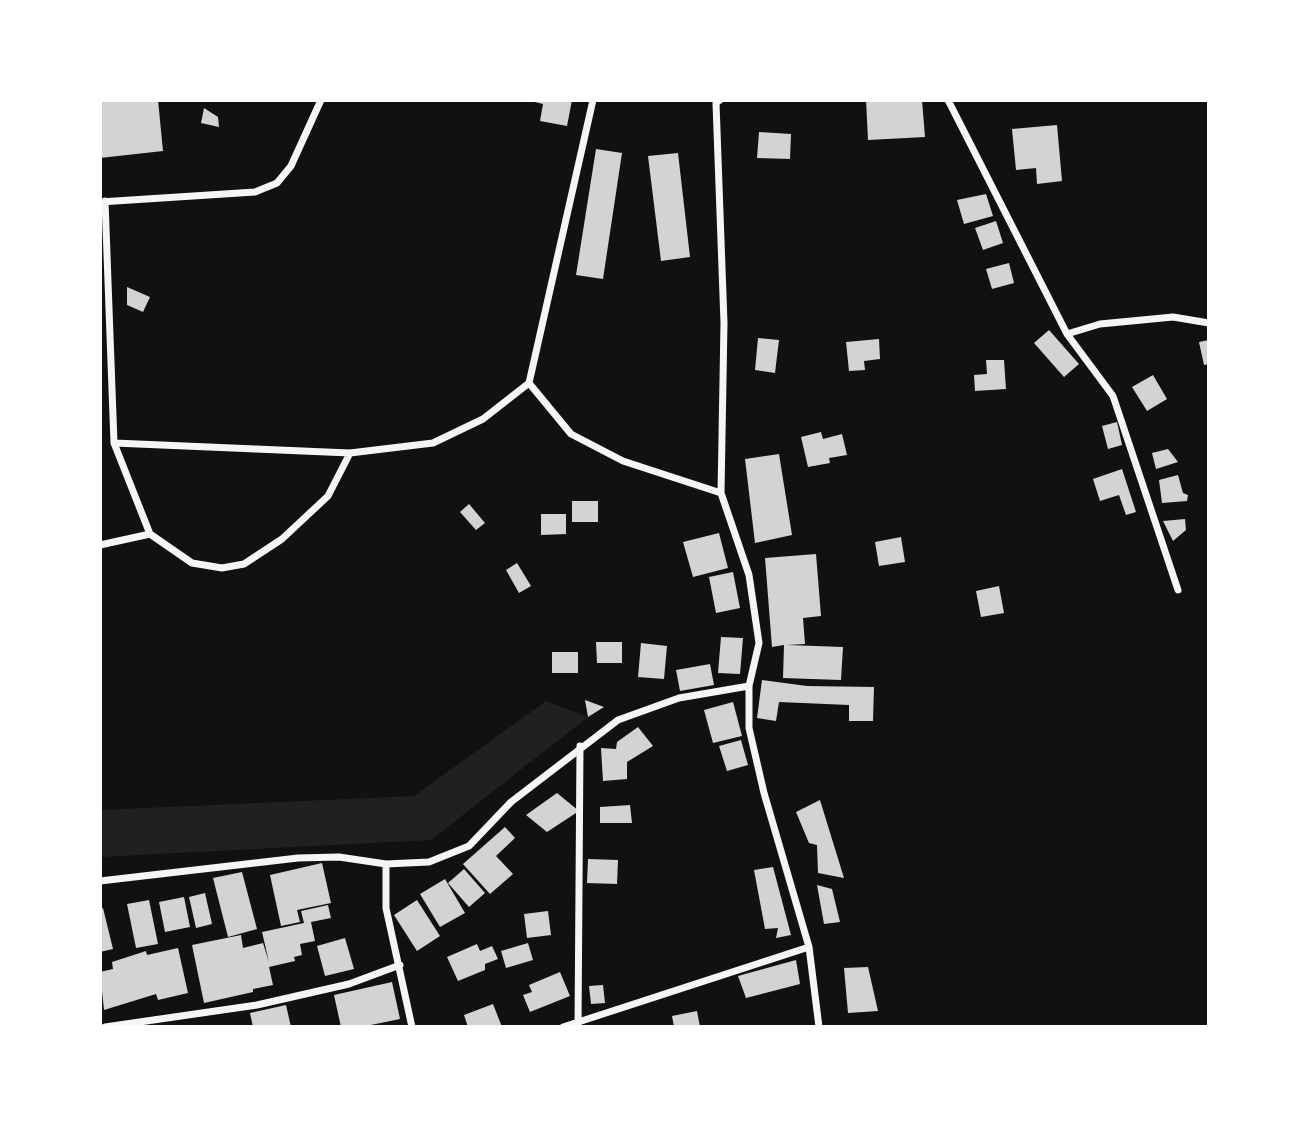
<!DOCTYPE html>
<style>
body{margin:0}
#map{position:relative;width:1309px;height:1127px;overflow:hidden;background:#111;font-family:"Sofia Sans Condensed",sans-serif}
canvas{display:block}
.frame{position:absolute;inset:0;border:102px solid #fff;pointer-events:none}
</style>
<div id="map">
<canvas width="1309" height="1127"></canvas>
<div class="frame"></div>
</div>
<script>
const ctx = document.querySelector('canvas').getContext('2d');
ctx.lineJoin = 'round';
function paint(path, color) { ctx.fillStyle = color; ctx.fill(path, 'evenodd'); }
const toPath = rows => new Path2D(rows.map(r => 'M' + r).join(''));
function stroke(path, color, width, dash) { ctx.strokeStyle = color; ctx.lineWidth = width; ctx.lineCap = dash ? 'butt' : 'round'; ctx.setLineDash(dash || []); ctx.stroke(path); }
paint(toPath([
 [546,701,588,717,431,840,100,857,100,810,414,796]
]), '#202020');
paint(toPath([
 [100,100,158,100,163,151,100,158],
 [527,100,572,100,567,126,540,121,543,104],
 [866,100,922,100,925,137,868,140],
 [204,108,218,117,219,127,201,123],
 [1057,125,1062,181,1037,184,1036,168,1016,170,1012,129],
 [759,132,791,134,790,159,757,158],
 [596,149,622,153,603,279,576,275],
 [678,153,690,257,661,261,648,156],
 [986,194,993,216,964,224,957,200],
 [996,221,1003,243,983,250,975,228],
 [1009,263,1014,283,992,289,986,269],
 [127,287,150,297,143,312,127,305],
 [1049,330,1079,364,1064,377,1034,343],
 [758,338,779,340,775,373,755,370],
 [879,339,880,359,864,361,865,370,849,371,846,342],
 [1209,340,1209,364,1204,365,1199,342],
 [986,360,1004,360,1006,389,975,391,974,375,987,374],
 [1153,375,1167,399,1147,411,1132,387],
 [1117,422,1122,445,1108,449,1102,426],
 [821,432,823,439,842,434,847,455,829,458,830,463,808,467,801,437],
 [1168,449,1178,462,1156,469,1152,453],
 [779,454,792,535,755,543,745,459],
 [1122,469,1136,512,1126,515,1119,495,1100,501,1093,479],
 [1178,475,1183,493,1188,495,1187,501,1162,503,1159,480],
 [572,501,598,501,598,522,572,522],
 [469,504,485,523,476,530,460,512],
 [541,514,566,514,566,534,541,535],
 [1185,519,1186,530,1173,541,1163,521],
 [719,533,728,568,693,577,683,542],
 [901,537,905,562,879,566,875,542],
 [816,554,821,616,803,618,805,644,787,645,843,647,841,680,783,678,784,645,772,647,765,558],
 [517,563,531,586,519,593,506,570],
 [733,572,740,608,716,613,709,577],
 [999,586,1004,613,981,617,976,591],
 [721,637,743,638,740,674,718,673],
 [596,642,622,642,622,663,597,663],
 [641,643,667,646,664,679,638,677],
 [552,652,578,652,578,673,552,673],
 [710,664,714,685,680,691,676,670],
 [762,680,807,686,874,687,873,721,849,721,849,705,779,702,776,721,757,718],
 [585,700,604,707,588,717],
 [733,702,742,736,713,743,704,710],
 [638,727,653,746,627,762,627,779,603,781,601,748,616,749,617,742],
 [741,740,748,765,727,771,719,746],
 [557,793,579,811,547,832,526,815],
 [820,800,844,878,818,873,817,845,809,843,796,812],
 [630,805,632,823,600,823,600,807],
 [505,827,515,838,496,856,513,874,490,894,463,864],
 [588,859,618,860,617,884,587,883],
 [322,863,331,903,297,910,300,922,281,926,270,875],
 [773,867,791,935,776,938,778,928,765,929,754,870],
 [464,869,485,893,469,907,448,883],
 [242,872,257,929,228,937,213,878],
 [445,879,465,913,440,927,420,894],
 [817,885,832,889,840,922,824,924],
 [205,893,212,924,196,928,189,897],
 [184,897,190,927,165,932,159,902],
 [149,900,158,944,136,948,127,904],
 [417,900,440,936,417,951,394,915],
 [328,905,331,918,311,922,315,941,300,944,302,955,294,957,295,961,269,967,273,985,253,989,253,992,204,1003,192,945,241,935,243,948,263,943,269,962,262,932,304,923,301,911],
 [103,908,113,949,100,952,100,909],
 [548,911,551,935,527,938,524,914],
 [345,938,354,969,325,976,317,946],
 [528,943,533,960,506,968,501,951],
 [477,944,480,951,492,946,498,959,485,964,485,970,458,981,447,957],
 [178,948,188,993,158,1000,156,994,104,1010,100,972,113,969,112,962,146,951,147,955],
 [796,960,800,984,746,998,738,976],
 [868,967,878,1011,848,1013,844,968],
 [560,972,570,996,530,1012,523,995,532,992,529,985],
 [392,982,400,1019,361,1027,341,1027,334,995],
 [603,985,605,1003,591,1004,589,986],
 [493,1004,502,1027,468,1027,464,1015],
 [286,1005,291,1027,253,1027,250,1013],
 [697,1011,700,1027,674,1027,672,1016]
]), '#d3d3d3');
stroke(toPath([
 [720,100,716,103,724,323,721,493,749,575,759,643,749,686,749,728,764,793,809,947,819,1027],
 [948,100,1067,334,1113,396,1178,590],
 [105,201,114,443,150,534,192,563,222,568,244,564,282,539,328,496,350,453],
 [100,202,255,192,277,183,291,166,321,100],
 [1067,334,1100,324,1173,317,1209,323],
 [529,383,571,434,623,461,721,493],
 [114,443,350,453,433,443,483,419,529,383,593,100],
 [100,545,150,534],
 [386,864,386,908,412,1027],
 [100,881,298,858,339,857,386,864,429,862,469,846,511,802,618,720,679,698,749,686],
 [105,1027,257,1005,349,984,400,965],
 [563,1027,809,947],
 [578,1027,580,746]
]), '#f5f5f5', 7);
</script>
